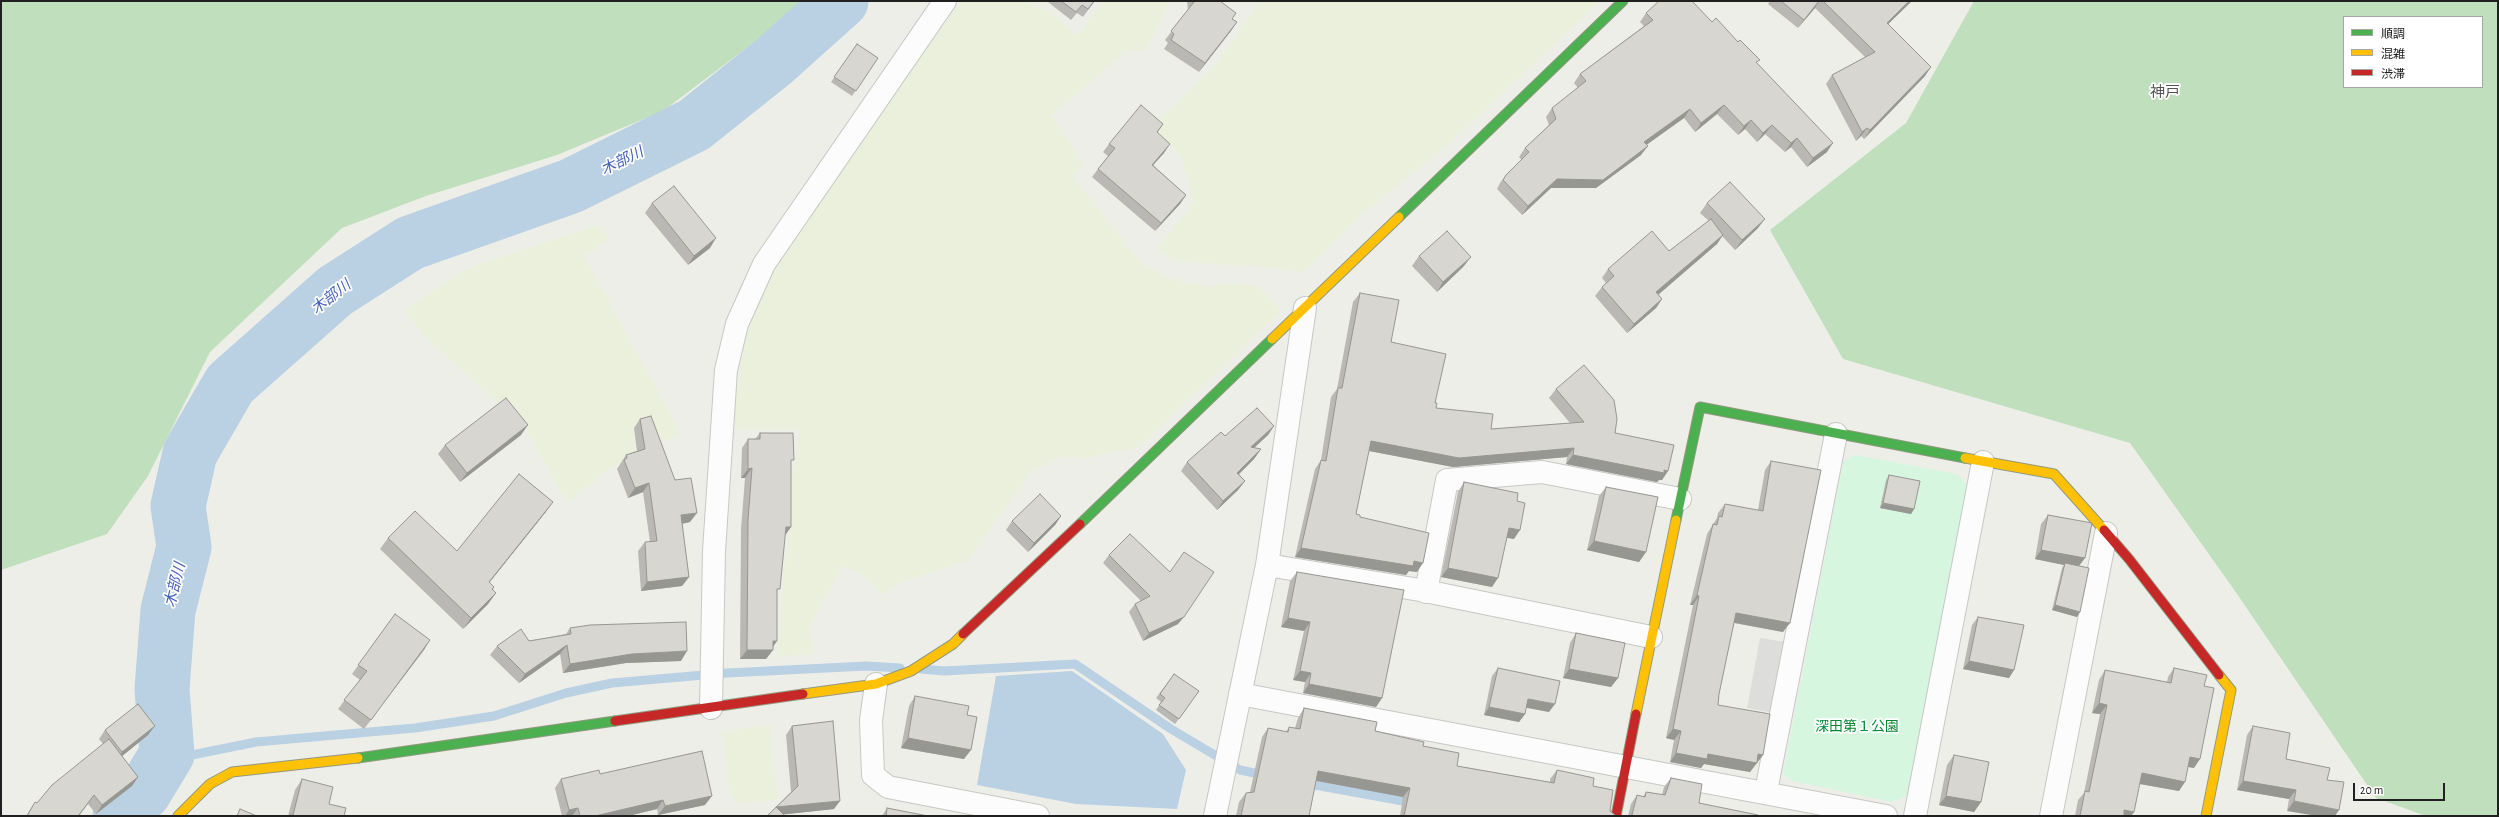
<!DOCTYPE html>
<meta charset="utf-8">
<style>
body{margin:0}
#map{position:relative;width:2499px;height:817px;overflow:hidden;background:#eeeee9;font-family:"Alegreya Sans","Noto Sans JP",sans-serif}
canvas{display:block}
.frame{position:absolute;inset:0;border:2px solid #202020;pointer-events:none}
.legend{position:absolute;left:2343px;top:16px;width:140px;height:72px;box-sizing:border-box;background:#fff;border:1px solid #a6a6a6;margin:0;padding:5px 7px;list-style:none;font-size:12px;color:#202020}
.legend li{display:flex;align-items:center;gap:8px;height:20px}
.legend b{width:20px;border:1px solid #a6a6a6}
.scale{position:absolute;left:2353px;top:783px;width:92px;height:18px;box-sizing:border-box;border:2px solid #202020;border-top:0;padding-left:5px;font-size:12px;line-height:14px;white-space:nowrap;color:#202020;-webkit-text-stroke:3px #fff;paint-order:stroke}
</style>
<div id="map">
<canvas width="2499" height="817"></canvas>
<div class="frame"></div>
<ul class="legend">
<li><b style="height:5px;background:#4caf50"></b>順調</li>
<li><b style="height:5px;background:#ffc107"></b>混雑</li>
<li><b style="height:5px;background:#c62828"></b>渋滞</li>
</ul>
<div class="scale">20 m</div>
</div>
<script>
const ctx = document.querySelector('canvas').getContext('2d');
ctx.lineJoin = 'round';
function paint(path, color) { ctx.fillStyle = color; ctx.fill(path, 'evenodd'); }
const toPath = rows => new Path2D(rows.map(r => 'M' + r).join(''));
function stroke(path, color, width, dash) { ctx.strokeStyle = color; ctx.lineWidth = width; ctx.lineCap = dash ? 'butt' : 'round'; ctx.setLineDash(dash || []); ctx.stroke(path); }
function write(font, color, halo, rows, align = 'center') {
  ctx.font = font + ' "Alegreya Sans","Noto Sans JP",sans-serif'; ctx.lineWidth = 3.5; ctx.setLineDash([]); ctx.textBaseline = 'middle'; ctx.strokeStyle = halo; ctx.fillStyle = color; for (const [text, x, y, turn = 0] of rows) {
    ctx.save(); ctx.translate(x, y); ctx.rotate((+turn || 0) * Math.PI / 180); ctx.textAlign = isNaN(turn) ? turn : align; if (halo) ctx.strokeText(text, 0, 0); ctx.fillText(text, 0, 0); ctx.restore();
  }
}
paint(toPath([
 [962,1,1023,1,1052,13,1077,36,1104,1,1171,1,1146,50,1127,51,1052,115,1084,165,1073,176,1141,263,1169,279,1209,286,1229,283,1258,286,1282,310,1137,449,1111,452,1090,458,1060,457,1032,471,968,561,900,582,883,595,861,574,843,566,809,628,814,654,777,657,792,479,800,429,737,430,734,412,742,354,753,311,776,265,914,64],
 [1260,1,1600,1,1447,146,1361,215,1304,272,1263,267,1175,261,1157,248,1194,202,1181,157,1160,134,1159,120,1214,66],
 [598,225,609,239,584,256,681,433,605,472,569,502,558,487,524,426,423,335,405,310,468,268],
 [770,725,778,799,741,804,731,797,721,732]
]), '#eaf0dc');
paint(toPath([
 [1,1,803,1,773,28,663,111,557,155,426,196,342,228,210,352,148,476,107,534,1,570],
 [1974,1,2498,1,2498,816,2426,816,2376,798,2235,591,2130,443,1843,359,1770,230,1906,123],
 [2344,17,2482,17,2482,87,2344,87]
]), '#c0dfbd');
paint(toPath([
 [1855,455,1957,474,1967,485,1908,795,1892,802,1792,781,1783,774,1843,462]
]), '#d6f6df');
paint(toPath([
 [1760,638,1786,642,1773,713,1747,708]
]), '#dddddb');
paint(toPath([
 [1072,671,1163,734,1186,770,1177,809,1076,804,977,785,996,676]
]), '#bad0e3');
stroke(toPath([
 [921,669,944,671,1075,664,1171,729,1240,770,1264,775],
 [167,754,187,756,256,742,415,728,494,716,566,693,612,683,727,673,866,666,900,668],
 [1304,783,1414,803]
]), '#bad0e3', 9);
stroke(toPath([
 [120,816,144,792,167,754,162,689,168,610,184,547,178,506,190,453,230,384,335,291,410,243,571,186,694,125,773,62,841,1]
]), '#bad0e3', 55);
const street = toPath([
 [1267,565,1420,590,1651,637],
 [1426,592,1447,480,1542,472,1680,499],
 [876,684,871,720,873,775,888,787,1038,816],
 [1240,694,1886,816],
 [711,708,714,551,726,370,737,324,764,264,945,1],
 [1766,791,1836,434],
 [1215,816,1267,565,1305,308],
 [1915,816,1983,462],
 [2051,816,2106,533]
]);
const fast = toPath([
 [1399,217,1623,1],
 [1676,520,1700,407,1965,458],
 [1080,524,1272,339],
 [358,758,615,721]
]);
const slow = toPath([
 [1272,339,1399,217],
 [1965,458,2054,474,2104,530],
 [803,694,876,684,911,671,953,644,963,634],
 [1636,714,1676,520],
 [178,816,210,784,232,772,358,758],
 [2206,816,2231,690,2219,675]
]);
const jam = toPath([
 [2104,530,2129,559,2219,675],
 [963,634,1080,524],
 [615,721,803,694],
 [1616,816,1636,714]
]);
stroke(street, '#c7c7c5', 24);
stroke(fast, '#919a7f', 11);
stroke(slow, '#919a7f', 11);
stroke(jam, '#919a7f', 11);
stroke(street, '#fcfcfc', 22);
stroke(fast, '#4caf50', 9);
stroke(slow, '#ffc107', 9);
stroke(jam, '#c62828', 9);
paint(toPath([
 [1049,1,1095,1,1083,17,1077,13,1071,20,1048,2],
 [1187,1,1220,1,1232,19,1237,22,1199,72,1164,49,1168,43,1165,40,1188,10],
 [1770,1,1912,1,1888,24,1925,76,1864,139,1861,136,1856,141,1826,84,1832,75,1865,57,1815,8,1798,28,1768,4],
 [1646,13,1712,22,1757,63,1827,152,1807,167,1791,147,1785,152,1765,134,1757,142,1745,129,1738,135,1717,114,1695,132,1684,118,1646,145,1641,155,1596,188,1551,188,1522,215,1497,189,1500,183,1506,175,1522,160,1519,157,1525,148,1549,125,1546,117,1552,108,1578,88,1574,83,1580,74,1644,26,1640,22],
 [857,44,878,58,852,96,831,82],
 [1163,124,1158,132,1164,153,1153,165,1186,195,1180,204,1155,231,1092,177,1098,169,1108,156,1103,152,1109,144],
 [652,203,710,248,688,265,645,213],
 [1707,203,1758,228,1735,250,1722,236,1717,244,1658,294,1662,299,1656,308,1627,333,1595,296,1602,287,1606,283,1602,278,1608,269,1669,251,1709,221,1700,213],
 [1419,256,1464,266,1437,292,1412,266],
 [1360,293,1391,342,1435,403,1436,408,1491,429,1570,423,1549,398,1556,389,1668,471,1662,480,1659,480,1657,482,1566,464,1567,457,1453,467,1369,451,1356,514,1417,572,1409,571,1406,575,1295,557,1315,469,1321,460,1331,397,1337,389,1353,302],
 [640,419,690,522,682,524,689,577,682,586,641,591,638,551,645,542,650,542,643,492,628,498,617,469,626,455,637,451,634,428],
 [1274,426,1268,435,1254,448,1261,449,1254,459,1239,474,1245,481,1238,490,1217,510,1181,471,1187,462,1225,436],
 [760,433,791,464,785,535,777,593,773,650,766,659,740,659,741,529,745,478,741,478,742,448,748,439,755,439],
 [521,435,460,482,438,454,445,445],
 [1771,461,1783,632,1734,623,1719,694,1718,705,1763,755,1750,772,1704,764,1701,768,1670,762,1674,740,1666,738,1693,605,1690,605,1707,534,1717,518,1718,513,1725,504,1758,510,1765,470],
 [1889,475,1914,509,1911,514,1880,508,1886,480],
 [1464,482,1517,501,1514,539,1507,538,1492,587,1441,577,1458,492],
 [1606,487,1646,552,1639,562,1587,550,1599,496],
 [553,502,545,513,489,583,494,587,493,590,496,593,488,604,463,629,380,549,388,538,457,551],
 [2048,515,2085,558,2079,566,2077,617,2052,610,2062,568,2064,565,2035,559,2041,524],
 [1061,516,1055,525,1028,552,1006,530,1012,521],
 [1109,555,1178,624,1143,641,1129,612,1135,604,1141,601,1103,563],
 [1297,572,1382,698,1376,707,1303,693,1305,682,1293,680,1304,631,1281,627,1290,581],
 [395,614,430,640,364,729,338,709,360,680,352,674],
 [1978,617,2014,670,2009,678,1963,669,1972,625],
 [570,628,681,661,626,663,563,673,560,654,519,683,490,655,497,646,529,641,566,634],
 [1576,633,1618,678,1611,687,1563,678,1570,643],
 [1498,668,1549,712,1526,707,1525,714,1519,722,1484,715,1492,676],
 [2174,668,2204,686,2194,768,2188,767,2179,791,2139,784,2134,812,2131,816,2075,816,2078,800,2084,793,2100,714,2092,713,2099,680,2105,670,2167,682,2168,677],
 [1174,674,1199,691,1175,724,1156,710,1161,702,1156,698],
 [915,696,967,715,964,759,901,748,909,706],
 [1304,708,1423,746,1457,766,1550,782,1550,779,1557,770,1593,786,1610,811,1616,816,1400,816,1403,797,1316,781,1309,816,1236,816,1239,802,1246,793,1250,792,1262,737,1268,728,1286,732,1289,727,1295,728,1298,718],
 [792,726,834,809,767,816,791,792,786,735],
 [2253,726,2286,759,2330,768,2287,811,2289,799,2237,790,2247,735],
 [105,730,148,735,122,756,138,777,132,786,96,814,88,804,79,816,26,816,35,802,37,803,103,744,99,739],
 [1954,755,1981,802,1974,812,1939,805,1947,765],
 [600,774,705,805,658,815,657,809,628,816,562,816,555,788,561,779],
 [1671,778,1699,803,1758,816,1628,816,1631,804,1637,795,1643,797,1646,792,1662,795,1664,787],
 [302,779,329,804,344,816,288,816,295,790],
 [887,808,928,816,882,816]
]), '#b9b8b4');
paint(toPath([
 [1819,1,1815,8,1798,28,1804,20],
 [1909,1,1912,1,1881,31,1887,23],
 [1237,22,1231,31,1199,72,1205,63],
 [1931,67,1925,76,1864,139,1870,130],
 [1724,105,1717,114,1695,132,1701,123],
 [1690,109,1684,118,1638,151,1644,142],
 [1751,120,1745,129,1738,135,1744,126],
 [1772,125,1765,134,1757,142,1763,133],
 [1867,128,1861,136,1856,141,1862,132],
 [1797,138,1791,147,1785,152,1791,143],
 [1833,143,1827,152,1807,167,1813,158],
 [1170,144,1164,153,1146,173,1152,165],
 [1648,146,1641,155,1596,188,1551,188,1522,215,1528,206,1557,179],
 [1186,195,1180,204,1155,231,1161,223],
 [1765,219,1758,228,1735,250,1742,240],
 [1723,235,1717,244,1650,302,1656,292],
 [716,238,710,248,688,265,694,256],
 [1471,257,1464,266,1437,292,1443,282],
 [1662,299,1656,308,1627,333,1634,324],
 [528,425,521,435,460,482,467,473],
 [1274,426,1268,435,1244,457,1251,447],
 [1371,441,1574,448,1567,457,1453,467,1364,450],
 [1261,449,1254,459,1231,482,1237,473],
 [1573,455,1668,471,1662,480,1659,480,1657,482,1566,464],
 [752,468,745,478,741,478,748,469],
 [1245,481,1238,490,1217,510,1223,501],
 [649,483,643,492,628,498,635,488],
 [553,502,545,513,481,593,489,582],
 [1883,503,1914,509,1911,514,1880,508],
 [697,513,690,522,675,525,681,515],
 [1061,516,1055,525,1028,552,1034,543],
 [786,527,791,527,784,537],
 [1509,528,1520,530,1514,539,1503,537],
 [1594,541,1646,552,1639,562,1587,550],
 [1301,548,1414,561,1423,563,1417,572,1409,571,1406,575,1295,557],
 [2041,550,2085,558,2078,567,2065,563,2064,565,2035,559],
 [1448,568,1498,578,1492,587,1441,577],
 [689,577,682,586,641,591,647,582],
 [496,593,488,604,463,629,471,618],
 [1697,595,1699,596,1693,605,1690,605],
 [2055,605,2080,612,2077,617,2052,610],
 [1736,613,1790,623,1783,632,1730,622],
 [1184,617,1178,624,1143,641,1149,633],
 [1288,618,1310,622,1304,631,1281,627],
 [430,640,424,650,364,729,371,720],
 [773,641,777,641,771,650,773,650,766,659,740,659,747,650],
 [567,645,560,654,519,683,525,674],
 [687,651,681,661,626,663,563,673,570,664,632,654],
 [1969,661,2014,670,2009,678,1963,669],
 [1569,669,1618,678,1611,687,1563,678],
 [1300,671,1311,673,1305,682,1293,680],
 [1309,684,1382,698,1376,707,1303,693],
 [1528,699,1555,704,1549,712,1522,707],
 [2099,703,2107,705,2100,714,2092,713],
 [1489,707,1525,714,1519,722,1484,715],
 [155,726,148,735,116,761,122,752],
 [1673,729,1681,731,1674,740,1666,738],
 [908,738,971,750,964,759,901,748],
 [1676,753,1708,754,1758,754,1763,755,1750,772,1704,764,1701,768,1670,762],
 [2190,757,2200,759,2194,768,2184,766],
 [1318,771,1410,788,1403,797,1312,780],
 [2142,773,2185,782,2179,791,2135,783],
 [138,777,132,786,96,814,102,805],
 [2243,781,2296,790,2289,799,2237,790],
 [712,796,705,805,658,815,665,806],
 [1946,796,1981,802,1974,812,1939,805],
 [663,800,657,809,628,816,595,816],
 [840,801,834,809,770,816,776,807],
 [2294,801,2339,810,2335,816,2317,816,2287,811],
 [578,808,572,816,565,816,569,810],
 [2124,810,2134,812,2131,816,2120,816]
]), '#969692');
const building = toPath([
 [1061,1,1094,1,1088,9,1082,5,1076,12,1061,1],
 [1194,1,1220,1,1236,13,1232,19,1237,22,1205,63,1171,40,1174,34,1171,31,1194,2,1194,1],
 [1659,1,1692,1,1712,22,1716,18,1738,42,1740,40,1760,60,1756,62,1833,143,1813,158,1797,138,1791,143,1772,125,1763,133,1751,120,1744,126,1724,105,1701,123,1690,109,1644,142,1648,146,1603,180,1557,179,1528,206,1503,180,1506,175,1529,152,1525,148,1556,119,1552,108,1586,81,1580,74,1653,20,1646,13,1659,1],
 [1781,1,1819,1,1804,20,1781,1],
 [1823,1,1909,1,1887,23,1931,67,1870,130,1867,128,1862,132,1832,75,1875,52,1823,1],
 [857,44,878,58,856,91,834,77,857,44],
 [1141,105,1163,124,1157,132,1170,144,1152,165,1186,195,1161,223,1098,169,1115,148,1109,144,1141,105],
 [1730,182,1765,219,1742,240,1707,203,1730,182],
 [674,186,716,238,694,256,652,203,674,186],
 [1711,219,1723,235,1656,292,1662,299,1634,324,1602,287,1614,276,1608,269,1652,231,1669,251,1711,219],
 [1447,231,1471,257,1443,282,1419,256,1447,231],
 [1360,293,1399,300,1391,342,1446,354,1435,403,1437,403,1436,408,1493,414,1491,429,1584,422,1556,389,1584,365,1614,400,1617,419,1615,433,1674,445,1668,471,1664,470,1664,473,1573,455,1574,448,1459,458,1371,441,1356,514,1360,515,1360,517,1429,533,1423,563,1414,561,1413,566,1301,548,1321,460,1326,461,1338,388,1342,388,1360,293],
 [506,398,528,425,467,473,445,445,506,398],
 [1257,408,1274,426,1251,447,1261,449,1237,473,1245,481,1223,501,1187,462,1221,432,1225,436,1257,408],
 [651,416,675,480,691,478,697,513,681,515,689,577,647,582,645,542,657,541,649,483,635,488,624,460,627,458,626,455,645,449,640,419,651,416],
 [760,433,793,433,794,460,791,460,791,527,786,527,780,589,777,589,777,641,773,641,773,650,747,650,748,520,752,468,748,469,748,439,760,439,760,433],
 [1771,461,1821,470,1790,623,1736,613,1719,694,1718,705,1770,714,1763,755,1758,754,1757,763,1708,754,1707,759,1676,753,1681,731,1673,729,1699,596,1697,595,1713,524,1717,525,1719,516,1722,517,1725,504,1763,511,1771,461],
 [519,474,553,502,489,582,494,587,492,589,496,593,471,618,388,538,415,511,457,551,519,474],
 [1889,475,1920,481,1914,509,1883,503,1889,475],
 [1464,482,1518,493,1517,501,1525,503,1520,530,1509,528,1498,578,1448,568,1464,482],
 [1606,487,1658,497,1646,552,1594,541,1606,487],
 [1040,494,1061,516,1034,543,1012,521,1040,494],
 [2048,515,2092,523,2085,558,2041,550,2048,515],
 [1130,534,1170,572,1184,552,1214,572,1184,617,1149,633,1135,604,1150,596,1109,555,1130,534],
 [2065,563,2089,568,2080,612,2055,605,2065,563],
 [1297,572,1404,590,1382,698,1309,684,1311,673,1300,671,1310,622,1288,618,1297,572],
 [395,614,430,640,371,720,344,700,367,671,358,665,395,614],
 [1978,617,2024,625,2014,670,1969,661,1978,617],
 [686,622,687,651,632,654,570,664,567,645,525,674,497,646,521,629,529,641,571,634,570,628,590,625,686,622],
 [1576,633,1625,643,1618,678,1569,669,1576,633],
 [1498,668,1560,681,1555,704,1528,699,1525,714,1489,707,1498,668],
 [2174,668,2207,675,2204,686,2214,688,2200,759,2190,757,2185,782,2142,773,2134,812,2124,810,2124,816,2080,816,2085,791,2089,792,2107,705,2099,703,2105,670,2171,683,2174,668],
 [1174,674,1199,691,1179,719,1159,705,1165,698,1160,694,1174,674],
 [915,696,969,706,967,715,977,717,971,750,908,738,915,696],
 [138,704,155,726,122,752,105,730,138,704],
 [1304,708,1377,722,1375,731,1424,742,1423,746,1459,753,1457,766,1554,783,1557,770,1594,778,1593,786,1613,790,1610,811,1616,816,1404,816,1410,788,1318,771,1309,816,1241,816,1246,793,1254,792,1268,728,1288,732,1289,727,1300,729,1304,708],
 [833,721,840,801,776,807,785,816,767,816,798,786,792,726,833,721],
 [2253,726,2290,733,2286,759,2330,768,2327,780,2344,782,2339,810,2294,801,2296,790,2243,781,2253,726],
 [109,739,138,777,102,805,94,795,78,816,27,816,35,802,37,803,52,785,109,739],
 [702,751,712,796,665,806,663,800,595,816,580,816,578,808,569,810,561,779,599,770,600,774,702,751],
 [1954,755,1989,762,1981,802,1946,796,1954,755],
 [1671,778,1702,784,1699,803,1758,815,1758,816,1630,816,1632,815,1637,795,1645,797,1646,792,1665,795,1671,778],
 [302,779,333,787,329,804,346,808,344,816,290,816,290,815,293,815,302,779],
 [887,808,928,816,886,816,887,808],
 [240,809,257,816,237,816,240,809]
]);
paint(building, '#d7d6d1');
stroke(building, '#969692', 1);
write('14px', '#058833', '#fff', [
 ["深田第１公園",1857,727]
]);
write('15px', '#535353', '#fff', [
 ["神戸",2165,92]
]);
write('italic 15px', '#4560b7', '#fff', [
 ["木部川",622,161,-26],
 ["木部川",331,297,-38],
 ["木部川",175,585,-76]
]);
</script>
